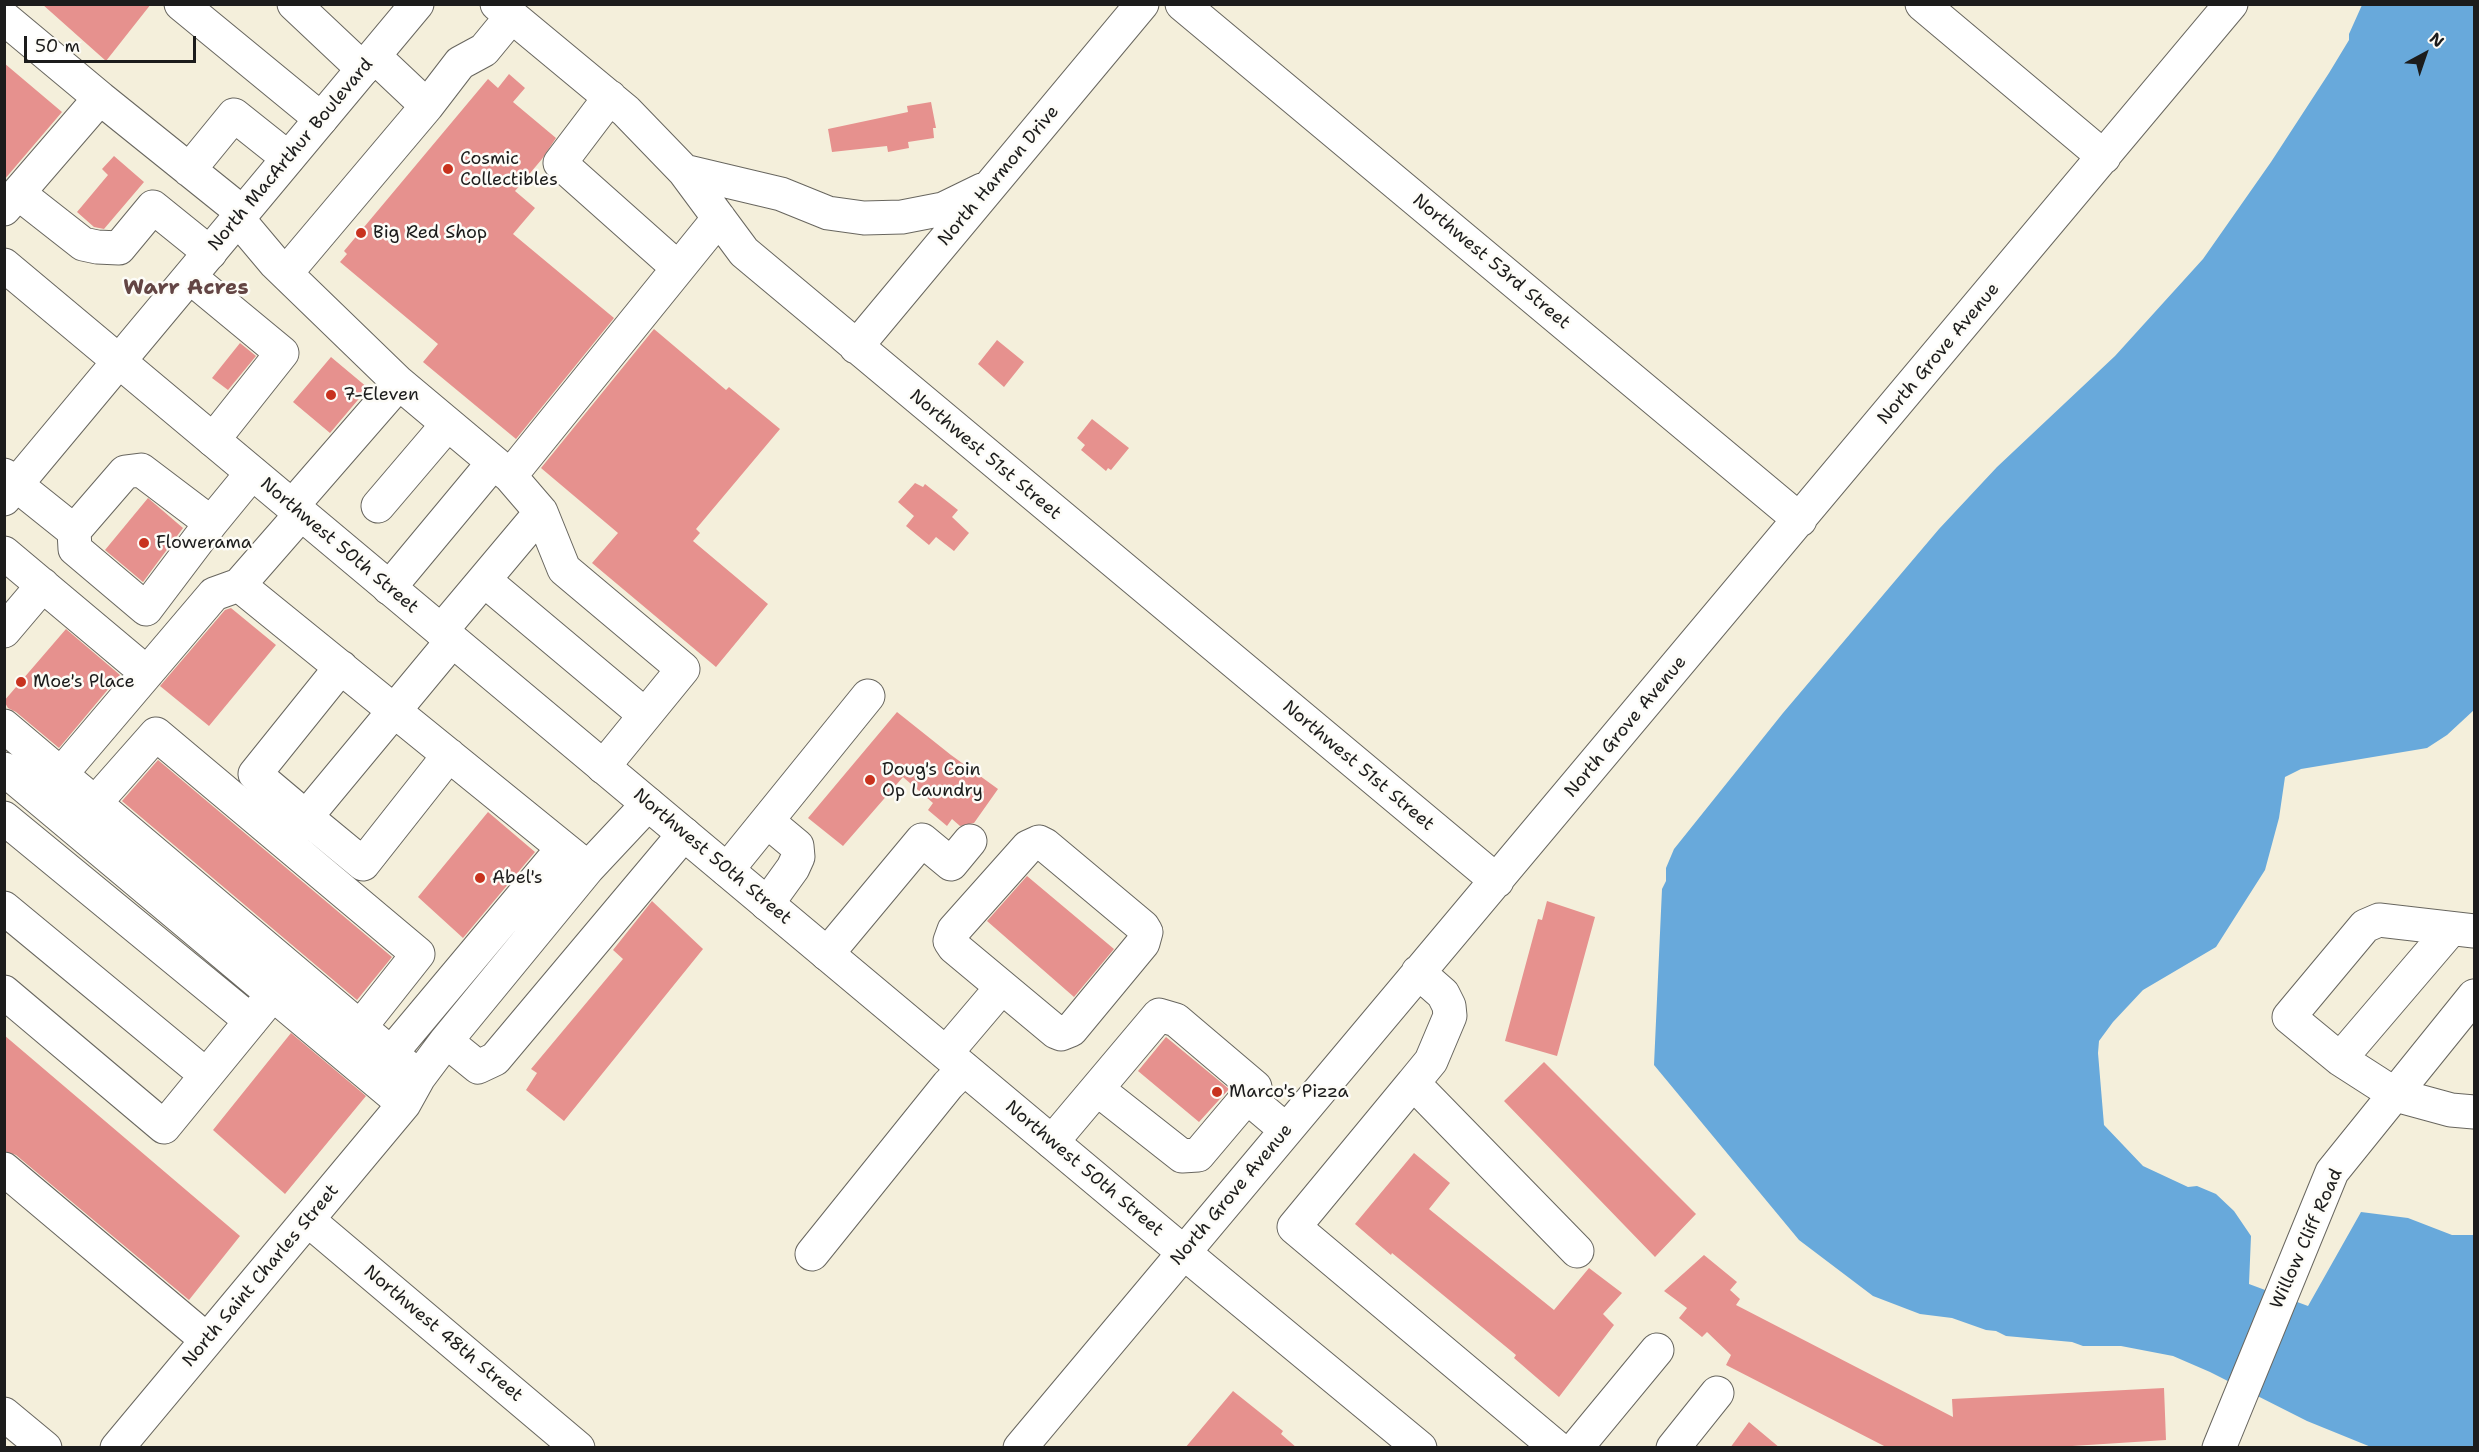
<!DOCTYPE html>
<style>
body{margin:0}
#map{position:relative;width:2479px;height:1452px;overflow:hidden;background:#f4efdb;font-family:"Shantell Sans",sans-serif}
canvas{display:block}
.frame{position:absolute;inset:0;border:6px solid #1c1c1c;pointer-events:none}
.north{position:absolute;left:2395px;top:24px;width:60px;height:60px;-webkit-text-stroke:4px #fdfcf7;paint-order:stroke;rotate:40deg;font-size:16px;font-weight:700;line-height:24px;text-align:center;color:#1c1c1c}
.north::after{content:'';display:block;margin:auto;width:21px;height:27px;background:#1c1c1c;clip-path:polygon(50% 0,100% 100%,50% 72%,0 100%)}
.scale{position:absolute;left:24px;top:36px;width:172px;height:27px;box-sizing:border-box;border:3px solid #1c1c1c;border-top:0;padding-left:8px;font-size:18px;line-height:21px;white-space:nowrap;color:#1c1c1c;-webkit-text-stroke:4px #fdfcf7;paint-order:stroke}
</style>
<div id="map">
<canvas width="2479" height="1452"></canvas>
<div class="frame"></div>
<div class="north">N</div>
<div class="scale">50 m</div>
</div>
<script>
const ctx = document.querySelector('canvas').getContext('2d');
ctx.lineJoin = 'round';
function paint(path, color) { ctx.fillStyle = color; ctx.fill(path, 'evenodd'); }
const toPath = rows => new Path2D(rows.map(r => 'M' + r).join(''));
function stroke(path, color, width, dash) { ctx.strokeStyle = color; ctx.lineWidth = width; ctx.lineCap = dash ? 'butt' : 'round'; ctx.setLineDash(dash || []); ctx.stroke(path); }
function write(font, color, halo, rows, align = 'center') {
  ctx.font = font + ' "Shantell Sans",sans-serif'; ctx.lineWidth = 5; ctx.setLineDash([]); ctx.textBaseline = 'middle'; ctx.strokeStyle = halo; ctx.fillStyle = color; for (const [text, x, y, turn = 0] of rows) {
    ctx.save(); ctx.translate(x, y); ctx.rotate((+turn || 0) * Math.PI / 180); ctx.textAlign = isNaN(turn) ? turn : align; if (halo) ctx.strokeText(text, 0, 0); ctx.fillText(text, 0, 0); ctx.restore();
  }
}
paint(toPath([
 [2362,5,2474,5,2474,710,2447,735,2427,748,2301,769,2285,777,2279,818,2265,870,2216,947,2143,990,2113,1022,2099,1041,2098,1053,2104,1125,2143,1166,2188,1187,2197,1186,2216,1194,2234,1211,2251,1236,2249,1284,2308,1306,2361,1212,2408,1218,2452,1235,2474,1235,2474,1447,2371,1447,2307,1421,2210,1372,2173,1356,2121,1346,2083,1346,2072,1342,2006,1336,1996,1331,1986,1330,1952,1318,1920,1314,1873,1296,1799,1240,1654,1065,1662,889,1666,881,1666,868,1674,849,1783,713,1939,529,1997,467,2115,356,2203,259,2271,162,2329,73,2349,40,2349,34]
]), '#68a9db');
paint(toPath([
 [42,4,151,4,106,61],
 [4,63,62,112,4,180],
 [509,74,525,88,513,102,556,138,542,159,515,191,535,208,513,234,614,318,516,439,423,362,438,344,340,262,347,254,344,251,488,79,498,88],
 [931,102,936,128,933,128,934,138,908,142,909,148,888,152,887,146,832,152,828,129,908,112,907,106],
 [114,156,144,182,104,229,94,227,77,212,108,175,102,169],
 [654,329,726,390,729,387,780,429,696,529,700,533,693,541,768,604,716,667,592,563,618,533,541,468],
 [997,340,1024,362,1004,387,978,364],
 [240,343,256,356,228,390,212,378],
 [331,357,368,388,330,433,293,402],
 [1092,419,1129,448,1111,470,1108,468,1106,471,1081,450,1085,445,1077,438],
 [915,483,923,487,925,484,958,510,952,517,969,533,954,551,936,537,929,545,906,526,914,516,898,502],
 [148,498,183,528,143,582,105,550],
 [231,608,276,645,209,726,160,686,225,610],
 [66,629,120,675,59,748,16,712,8,708,4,701],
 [897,712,951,755,998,789,974,823,960,826,952,819,947,826,928,810,933,803,903,777,843,846,808,818],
 [158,760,392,957,357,1000,122,801],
 [488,812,535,852,463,938,418,897],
 [1027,876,1114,949,1074,997,987,921],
 [652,901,703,949,564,1121,526,1090,537,1073,531,1069,623,959,613,950],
 [1547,901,1595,917,1557,1056,1505,1041,1538,919,1542,920],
 [291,1033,366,1096,285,1194,213,1130],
 [4,1035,240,1236,189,1300,16,1155,4,1151],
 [1166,1037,1229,1089,1199,1122,1138,1071],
 [1544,1062,1696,1214,1655,1257,1504,1101],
 [1414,1153,1450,1183,1429,1209,1554,1310,1589,1268,1622,1293,1603,1314,1614,1325,1559,1397,1514,1358,1516,1355,1392,1253,1391,1255,1355,1224],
 [1704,1255,1737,1282,1730,1290,1740,1299,1736,1305,1953,1417,1952,1399,2164,1388,2166,1440,2041,1448,1888,1448,1726,1365,1731,1355,1707,1332,1702,1337,1679,1318,1687,1308,1664,1291],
 [1233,1391,1283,1431,1281,1434,1297,1448,1185,1448],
 [1749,1422,1780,1448,1730,1448]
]), '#e6918e');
const minor = toPath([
 [181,4,321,119],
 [294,4,363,69],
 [497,4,626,111,684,171,744,252,1497,881],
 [1182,4,1800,520],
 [1922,4,2104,157],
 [4,18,100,98],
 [610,97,560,163,678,268],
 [427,106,460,63,484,50,512,16],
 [189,170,234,115,288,158],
 [684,171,781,194,828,213,864,218,902,217,943,209,982,190],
 [18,193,100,98,243,213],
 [4,209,18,193,83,244,97,247,119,248,153,207,210,253],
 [238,219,275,263,399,383,510,476,541,512,564,569,683,669,603,767],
 [286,273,427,106,374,56],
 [190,277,282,353,213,440],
 [856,347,1142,4],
 [4,475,74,531,125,472,141,470,211,523,252,473],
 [510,476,719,218],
 [292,506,399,383],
 [378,506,447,425],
 [301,514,239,585,588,868],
 [74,531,75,549,146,609,211,523],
 [4,553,147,673],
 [484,580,645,715],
 [389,588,493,463],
 [4,631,43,585],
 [441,631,541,512],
 [341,667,255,774,306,817,363,864,449,755],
 [4,726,419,1077],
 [4,769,404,1104],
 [61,774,214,594,239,585],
 [95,803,156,734,418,954,361,1026],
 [306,817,452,641],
 [4,818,251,1021],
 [1039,842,1045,845,1143,927,1146,932,1143,943,1071,1030,1061,1034,1056,1032,954,947,950,941,954,930,1028,847,1039,842],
 [727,870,868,696],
 [767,904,793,868,798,857,797,846,767,821],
 [4,908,206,1075],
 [2474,931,2379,920,2365,926,2289,1017,2340,1059,2396,1095,2451,1110,2474,1112],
 [827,954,922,840,951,864,970,841],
 [1418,972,1443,994,1449,1006,1450,1016,1431,1061,1413,1083,1577,1251],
 [4,992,164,1127,273,994],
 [446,1041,478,1067,495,1059,684,834],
 [392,1052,563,848],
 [946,1053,1002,987],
 [2340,1059,2451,929],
 [1413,1083,1294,1227,1557,1448],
 [1097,1089,1182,1156,1198,1155,1247,1097],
 [1052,1142,1159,1015,1176,1020,1255,1087,1247,1097,1286,1130],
 [4,1169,207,1340],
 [308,1220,578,1448],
 [812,1254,948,1085,964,1069],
 [4,1414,45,1448],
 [117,1448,404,1104,419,1077,446,1041,588,868,648,804],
 [1020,1448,2231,4],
 [1576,1448,1657,1350],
 [1673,1448,1717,1393],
 [2219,1448,2332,1172,2474,996]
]);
const major = toPath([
 [4,265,1206,1271,1420,1448],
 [4,499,417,4]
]);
stroke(minor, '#68665f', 35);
stroke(major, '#68665f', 35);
stroke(minor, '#fff', 33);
stroke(major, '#fff', 33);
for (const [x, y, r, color] of [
 [448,169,6,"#c8321e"],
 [361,233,6,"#c8321e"],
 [331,395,6,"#c8321e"],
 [144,543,6,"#c8321e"],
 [21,682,6,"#c8321e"],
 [870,780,6,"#c8321e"],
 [480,878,6,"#c8321e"],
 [1217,1092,6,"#c8321e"]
]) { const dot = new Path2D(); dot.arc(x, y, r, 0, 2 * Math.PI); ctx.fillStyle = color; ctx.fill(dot); stroke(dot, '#fdfcf7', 2); }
write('18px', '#1c1c1c', '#fdfcf7', [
 ["North MacArthur Boulevard",291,155,-50],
 ["North Harmon Drive",999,176,-50],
 ["Northwest 53rd Street",1491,262,40],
 ["North Grove Avenue",1939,354,-50],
 ["Northwest 51st Street",985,455,40],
 ["Northwest 50th Street",339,546,40],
 ["North Grove Avenue",1626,727,-50],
 ["Northwest 51st Street",1358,766,40],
 ["Northwest 50th Street",712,857,40],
 ["Northwest 50th Street",1084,1169,40],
 ["North Grove Avenue",1232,1195,-50],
 ["Willow Cliff Road",2307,1239,-66],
 ["North Saint Charles Street",261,1276,-50],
 ["Northwest 48th Street",443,1334,40]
]);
write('18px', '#1c1c1c', '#fdfcf7', [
 ["Cosmic",460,159],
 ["Collectibles",460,180],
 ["Big Red Shop",373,233],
 ["7-Eleven",343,395],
 ["Flowerama",156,543],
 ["Moe's Place",33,682],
 ["Doug's Coin",882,770],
 ["Op Laundry",882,791],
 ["Abel's",492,878],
 ["Marco's Pizza",1229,1092]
], 'left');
write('bold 21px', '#634544', '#fdfcf7', [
 ["Warr Acres",186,289]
]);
</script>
